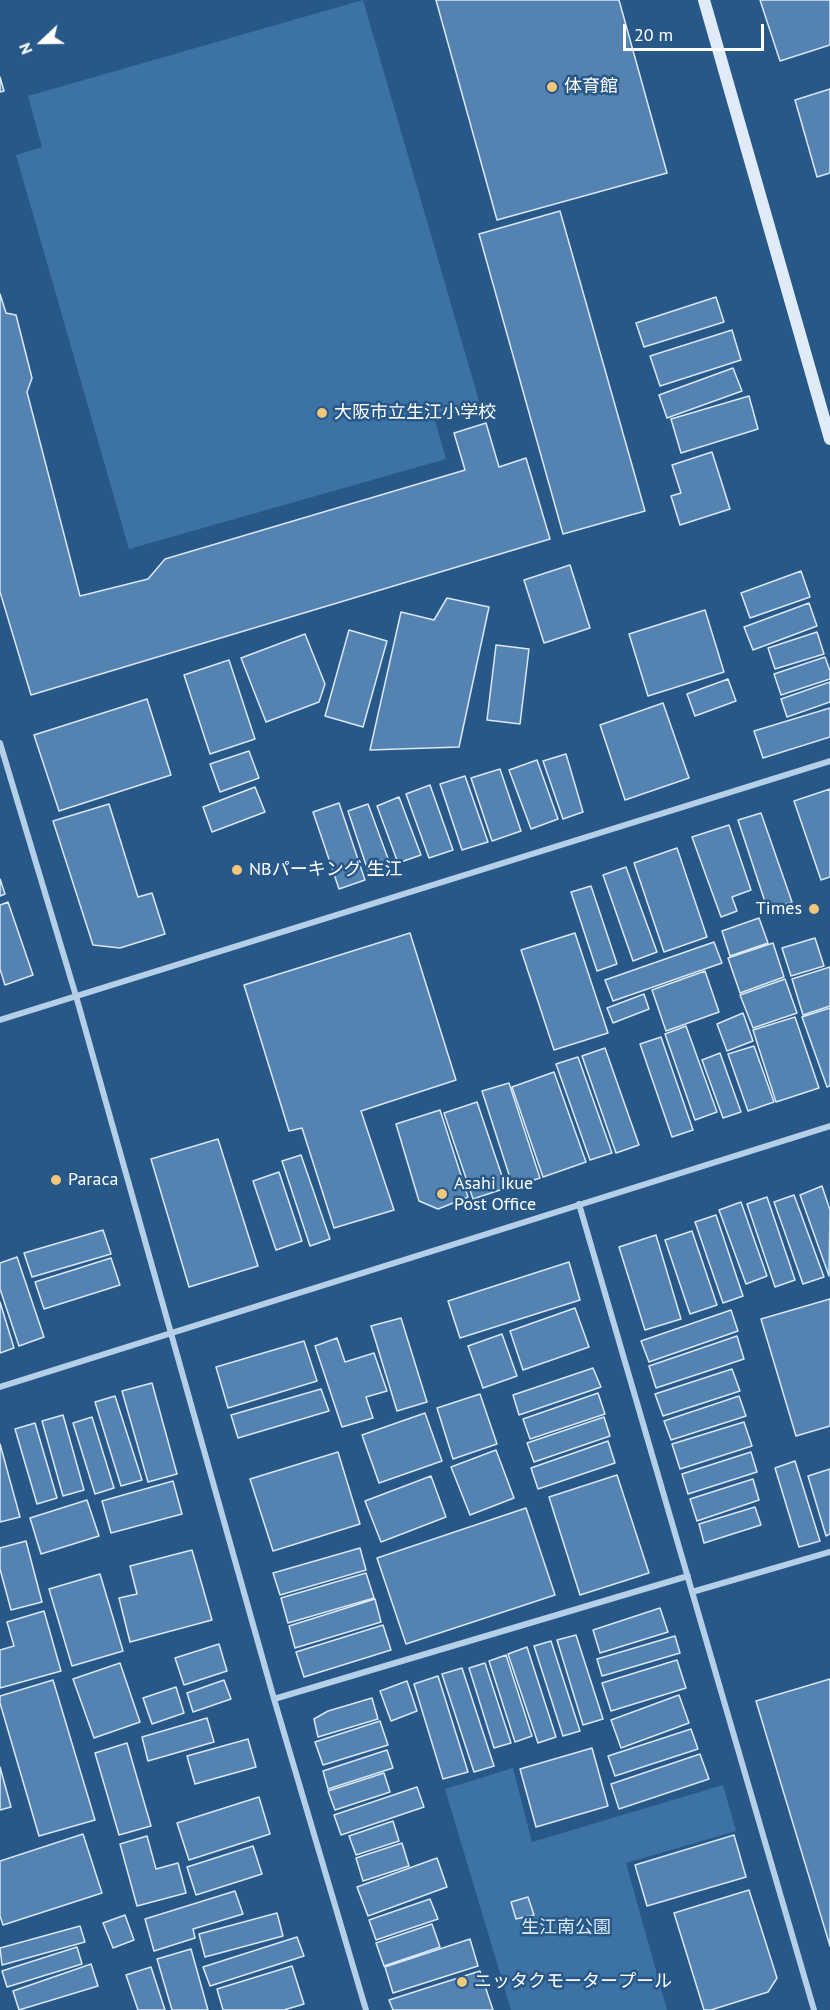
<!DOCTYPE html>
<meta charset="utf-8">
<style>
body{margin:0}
#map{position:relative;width:830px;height:2010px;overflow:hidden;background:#285888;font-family:"PT Sans",sans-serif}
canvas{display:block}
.north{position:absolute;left:12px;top:12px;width:60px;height:60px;-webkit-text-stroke:4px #285888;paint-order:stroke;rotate:248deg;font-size:16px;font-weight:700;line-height:24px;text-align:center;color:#fff}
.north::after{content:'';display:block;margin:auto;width:21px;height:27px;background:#fff;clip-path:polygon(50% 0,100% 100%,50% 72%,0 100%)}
.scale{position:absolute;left:623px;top:24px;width:141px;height:27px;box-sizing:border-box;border:3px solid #fff;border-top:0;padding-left:8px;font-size:18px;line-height:21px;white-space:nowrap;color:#fff;-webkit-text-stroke:4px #285888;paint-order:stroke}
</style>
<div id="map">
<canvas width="830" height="2010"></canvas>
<div class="north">N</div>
<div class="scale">20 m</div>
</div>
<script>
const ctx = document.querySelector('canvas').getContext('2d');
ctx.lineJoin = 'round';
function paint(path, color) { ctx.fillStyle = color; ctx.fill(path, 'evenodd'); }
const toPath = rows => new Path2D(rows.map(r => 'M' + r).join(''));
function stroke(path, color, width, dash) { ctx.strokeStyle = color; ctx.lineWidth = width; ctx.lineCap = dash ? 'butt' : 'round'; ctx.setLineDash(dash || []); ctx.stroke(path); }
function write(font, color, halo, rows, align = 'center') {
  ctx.font = font + ' "PT Sans","Noto Sans JP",sans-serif'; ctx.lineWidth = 5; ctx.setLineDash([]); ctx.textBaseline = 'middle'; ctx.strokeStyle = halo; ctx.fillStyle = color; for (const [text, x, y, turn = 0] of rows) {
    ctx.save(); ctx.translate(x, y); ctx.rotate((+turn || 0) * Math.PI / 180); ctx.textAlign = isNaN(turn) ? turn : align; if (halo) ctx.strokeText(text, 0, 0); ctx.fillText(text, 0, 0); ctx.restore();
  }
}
paint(toPath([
 [363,0,479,401,433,414,446,459,129,549,16,155,42,147,28,96],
 [513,1768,532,1842,723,1785,736,1831,626,1863,667,2010,511,2010,445,1789]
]), '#3d72a4');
const building = toPath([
 [436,0,619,0,667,173,497,220,436,0],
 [760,0,830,0,830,45,780,61,760,0],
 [0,77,4,91,0,92,0,77],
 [830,89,830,173,817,177,795,100,830,89],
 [560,211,645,511,563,534,479,234,560,211],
 [0,294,6,313,16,315,32,378,27,392,80,596,148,579,165,559,465,470,454,433,486,423,499,467,526,458,550,539,31,695,0,592,0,294],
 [716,297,724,322,644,347,636,323,716,297],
 [732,330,741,360,660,386,650,356,732,330],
 [733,368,742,391,667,418,659,395,733,368],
 [749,396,758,429,681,453,671,419,749,396],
 [712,452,730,509,680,525,671,496,681,493,672,465,712,452],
 [570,565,590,628,544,643,524,580,570,565],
 [801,571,810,597,750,618,741,593,801,571],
 [447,598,489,607,459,747,370,750,401,612,434,620,447,598],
 [809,603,817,626,753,650,744,627,809,603],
 [705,610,724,672,648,696,629,634,705,610],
 [349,630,387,641,363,727,325,716,349,630],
 [817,632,824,654,775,669,768,648,817,632],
 [305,634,325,684,319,702,266,722,241,658,305,634],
 [496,645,529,649,520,724,487,720,496,645],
 [825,657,830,671,830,679,781,695,774,674,825,657],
 [229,660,255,739,210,754,184,675,229,660],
 [728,679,736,701,695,716,687,694,728,679],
 [830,682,830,702,787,717,781,699,830,682],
 [147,699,171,775,59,811,34,735,147,699],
 [663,703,689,778,625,800,600,725,663,703],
 [830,708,830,737,763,758,754,731,830,708],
 [249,751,259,778,220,792,210,764,249,751],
 [566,754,583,812,563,819,543,761,566,754],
 [537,760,558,819,531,829,509,770,537,760],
 [500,769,521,831,492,841,471,778,500,769],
 [465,776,488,842,462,850,440,784,465,776],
 [430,785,453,850,429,858,406,794,430,785],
 [255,787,265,812,212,832,203,807,255,787],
 [830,789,830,877,821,880,794,801,830,789],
 [399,797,421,855,398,863,377,806,399,797],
 [339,803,365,880,339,889,313,812,339,803],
 [109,804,138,897,152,893,165,934,120,948,93,945,53,821,109,804],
 [368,804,390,864,368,871,348,811,368,804],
 [761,813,792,902,768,911,738,820,761,813],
 [729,825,751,890,732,897,737,911,721,917,692,837,729,825],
 [677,848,707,937,664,952,634,863,677,848],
 [626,867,657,952,633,961,603,875,626,867],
 [0,879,5,894,0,896,0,879],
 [591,886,617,964,597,971,571,892,591,886],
 [8,902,33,975,5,985,0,969,0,905,8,902],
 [759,918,768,943,730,956,722,931,759,918],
 [410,933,456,1080,361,1111,394,1210,334,1228,302,1128,289,1131,244,985,410,933],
 [575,933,608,1033,554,1050,521,950,575,933],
 [815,938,824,966,791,976,782,948,815,938],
 [714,942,722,963,613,1001,605,980,714,942],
 [773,943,784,977,740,993,728,958,773,943],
 [830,967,830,1006,803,1015,792,979,830,967],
 [705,971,719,1012,666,1031,652,990,705,971],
 [785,979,797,1013,753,1028,740,995,785,979],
 [644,994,649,1009,613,1023,607,1008,644,994],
 [830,1008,830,1086,827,1087,802,1017,830,1008],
 [743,1013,753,1041,727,1051,717,1024,743,1013],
 [795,1017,819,1088,776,1102,753,1030,795,1017],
 [686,1026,717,1112,695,1120,665,1034,686,1026],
 [661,1037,693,1130,672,1137,640,1044,661,1037],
 [754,1046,774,1102,748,1111,728,1054,754,1046],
 [605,1048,639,1145,616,1153,582,1056,605,1048],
 [720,1053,741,1112,723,1118,702,1060,720,1053],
 [578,1057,612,1153,590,1160,556,1064,578,1057],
 [554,1072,586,1162,543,1177,512,1087,554,1072],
 [509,1083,540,1178,513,1187,482,1091,509,1083],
 [477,1102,506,1188,473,1199,444,1113,477,1102],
 [440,1110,468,1197,438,1209,419,1201,396,1124,440,1110],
 [218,1139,258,1266,189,1287,151,1159,218,1139],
 [301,1155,330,1239,310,1246,282,1161,301,1155],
 [279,1172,302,1241,276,1250,253,1181,279,1172],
 [822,1186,830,1210,829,1276,800,1195,822,1186],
 [794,1195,824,1277,803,1284,774,1202,794,1195],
 [767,1197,795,1280,775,1287,747,1204,767,1197],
 [741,1202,767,1276,746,1284,719,1210,741,1202],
 [716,1215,743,1296,723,1303,695,1222,716,1215],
 [103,1230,111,1254,32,1277,24,1253,103,1230],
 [692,1231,717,1305,690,1314,665,1240,692,1231],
 [656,1235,681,1319,645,1330,619,1247,656,1235],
 [17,1257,44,1337,19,1346,0,1289,0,1263,17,1257],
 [111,1258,120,1285,44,1309,35,1282,111,1258],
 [569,1262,580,1300,460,1338,448,1301,569,1262],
 [830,1299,830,1426,796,1436,761,1319,830,1299],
 [0,1302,14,1348,0,1353,0,1302],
 [575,1308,589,1347,523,1370,510,1331,575,1308],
 [731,1310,738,1331,649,1362,641,1341,731,1310],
 [401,1318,427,1402,397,1411,371,1326,401,1318],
 [502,1334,517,1376,483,1388,468,1346,502,1334],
 [737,1336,744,1359,656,1388,649,1366,737,1336],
 [337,1338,345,1362,374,1353,387,1391,366,1397,373,1418,342,1427,315,1346,337,1338],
 [304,1341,317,1381,228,1408,216,1367,304,1341],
 [593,1368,601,1387,519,1415,513,1395,593,1368],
 [732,1369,740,1391,663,1416,655,1394,732,1369],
 [152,1383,177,1474,148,1482,122,1391,152,1383],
 [321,1389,329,1411,238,1438,231,1415,321,1389],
 [598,1393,605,1414,530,1439,523,1419,598,1393],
 [480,1394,497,1444,453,1459,437,1408,480,1394],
 [115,1396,142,1480,121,1486,95,1402,115,1396],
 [739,1396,746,1416,671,1440,664,1421,739,1396],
 [425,1413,442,1461,379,1483,362,1435,425,1413],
 [63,1415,84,1490,63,1496,42,1421,63,1415],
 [92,1417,114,1488,95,1494,73,1423,92,1417],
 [604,1417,610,1436,534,1462,527,1443,604,1417],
 [744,1422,752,1446,680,1469,672,1444,744,1422],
 [35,1423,57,1498,37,1504,15,1429,35,1423],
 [608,1441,615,1463,538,1489,531,1468,608,1441],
 [0,1444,20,1517,0,1522,0,1444],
 [496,1450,514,1498,470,1515,451,1467,496,1450],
 [338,1452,360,1524,273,1551,250,1479,338,1452],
 [751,1452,757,1472,688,1494,682,1474,751,1452],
 [795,1461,820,1541,799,1547,775,1468,795,1461],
 [830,1469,830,1534,826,1536,808,1476,830,1469],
 [617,1475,649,1573,580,1595,549,1497,617,1475],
 [431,1476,446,1517,381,1542,365,1501,431,1476],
 [753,1479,759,1500,697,1521,690,1499,753,1479],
 [173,1481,182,1514,111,1533,102,1501,173,1481],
 [87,1500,99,1536,41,1554,30,1518,87,1500],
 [755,1507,761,1525,704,1543,699,1524,755,1507],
 [526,1508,555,1595,406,1644,377,1558,526,1508],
 [26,1541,42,1602,11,1610,0,1569,0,1548,26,1541],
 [360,1548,366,1570,280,1595,273,1573,360,1548],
 [192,1550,212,1620,130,1642,119,1598,137,1594,130,1566,192,1550],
 [366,1573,374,1598,288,1623,281,1598,366,1573],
 [100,1574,123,1651,72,1666,49,1589,100,1574],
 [375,1599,381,1622,295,1648,289,1626,375,1599],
 [660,1608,668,1632,600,1653,593,1630,660,1608],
 [44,1611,61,1671,0,1688,0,1650,14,1646,7,1622,44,1611],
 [383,1625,391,1650,304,1677,296,1652,383,1625],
 [576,1635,603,1719,583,1725,557,1640,576,1635],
 [675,1636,680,1653,602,1676,597,1659,675,1636],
 [551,1641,580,1731,563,1736,534,1646,551,1641],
 [219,1644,227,1671,184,1685,175,1658,219,1644],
 [527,1647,556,1737,538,1743,508,1654,527,1647],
 [506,1655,532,1736,515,1742,489,1661,506,1655],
 [677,1660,686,1688,611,1711,602,1683,677,1660],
 [120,1663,140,1722,94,1738,73,1679,120,1663],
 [485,1663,511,1743,494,1748,469,1668,485,1663],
 [462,1668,494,1766,474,1772,442,1674,462,1668],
 [438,1676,468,1772,443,1779,414,1684,438,1676],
 [830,1679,830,1946,756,1701,830,1679],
 [53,1680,95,1820,39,1836,0,1703,0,1696,53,1680],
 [224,1680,231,1699,193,1712,187,1693,224,1680],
 [407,1681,417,1711,391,1721,380,1691,407,1681],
 [176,1687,184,1713,152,1724,143,1698,176,1687],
 [679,1695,689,1723,621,1748,611,1720,679,1695],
 [372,1698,378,1719,318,1737,314,1719,328,1711,372,1698],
 [207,1718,214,1742,148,1761,142,1737,207,1718],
 [380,1721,388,1745,323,1765,315,1742,380,1721],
 [691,1729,698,1749,615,1776,608,1756,691,1729],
 [248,1739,256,1767,195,1784,187,1756,248,1739],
 [127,1743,151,1826,119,1835,95,1753,127,1743],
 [592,1748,608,1806,536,1827,520,1769,592,1748],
 [387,1750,393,1768,328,1789,323,1771,387,1750],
 [700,1754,709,1779,619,1809,611,1784,700,1754],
 [0,1767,11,1807,0,1810,0,1767],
 [384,1773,390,1792,335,1810,328,1791,384,1773],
 [417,1787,424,1807,341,1835,334,1815,417,1787],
 [259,1797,270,1834,189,1860,177,1823,259,1797],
 [393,1821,399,1841,356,1855,349,1836,393,1821],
 [83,1834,102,1893,3,1925,0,1916,0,1861,83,1834],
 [734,1835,746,1877,647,1906,635,1865,734,1835],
 [147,1836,156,1869,178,1863,186,1893,137,1906,120,1844,147,1836],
 [402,1843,409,1866,363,1881,356,1858,402,1843],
 [253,1846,262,1874,196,1895,187,1867,253,1846],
 [437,1858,447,1887,368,1916,357,1887,437,1858],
 [749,1890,777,1978,768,1992,711,2010,704,2010,674,1913,749,1890],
 [235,1891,243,1914,193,1929,195,1938,154,1951,145,1919,235,1891],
 [528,1897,534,1915,516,1919,511,1902,528,1897],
 [430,1899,438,1919,376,1940,369,1920,430,1899],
 [277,1913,283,1936,205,1957,199,1934,277,1913],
 [125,1915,134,1940,113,1948,103,1923,125,1915],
 [432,1924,440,1947,384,1966,376,1943,432,1924],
 [80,1926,85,1942,2,1965,0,1948,80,1926],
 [297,1937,304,1956,210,1986,203,1967,297,1937],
 [470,1939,478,1966,393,1993,385,1967,470,1939],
 [77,1947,82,1964,7,1987,2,1971,77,1947],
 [191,1949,208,2010,172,2010,157,1959,191,1949],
 [91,1964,98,1986,19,2010,13,1991,91,1964],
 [292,1966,304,2004,284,2010,223,2010,217,1989,292,1966],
 [151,1967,165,2010,138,2010,126,1975,151,1967],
 [480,1971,493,2010,393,2010,389,2000,480,1971]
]);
paint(building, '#5583b1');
stroke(building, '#d8e8f7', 1.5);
stroke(toPath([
 [0,743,76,996,274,1699,366,2010],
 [0,1020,830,761],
 [579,1204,814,2010],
 [0,1387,830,1126],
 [692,1592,830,1552],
 [274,1699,688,1576]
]), '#b5cfe8', 6);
stroke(toPath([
 [704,0,830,439]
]), '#dfebf7', 12);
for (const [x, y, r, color] of [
 [552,87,6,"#f0c77b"],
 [322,413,6,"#f0c77b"],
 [237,870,6,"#f0c77b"],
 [814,909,6,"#f0c77b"],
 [56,1180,6,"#f0c77b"],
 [442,1194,6,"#f0c77b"],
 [462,1982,6,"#f0c77b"]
]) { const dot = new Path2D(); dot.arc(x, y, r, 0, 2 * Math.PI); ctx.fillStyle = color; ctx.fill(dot); stroke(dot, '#285888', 2); }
write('18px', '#fff', '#285888', [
 ["体育館",564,87],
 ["大阪市立生江小学校",334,413],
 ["NBパーキング 生江",249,870],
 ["Times",802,909,"right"],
 ["Paraca",68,1180],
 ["Asahi Ikue",454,1184],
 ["Post Office",454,1205],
 ["ニッタクモータープール",474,1982]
], 'left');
write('18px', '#d8e8f7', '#285888', [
 ["生江南公園",566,1928]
]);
</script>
